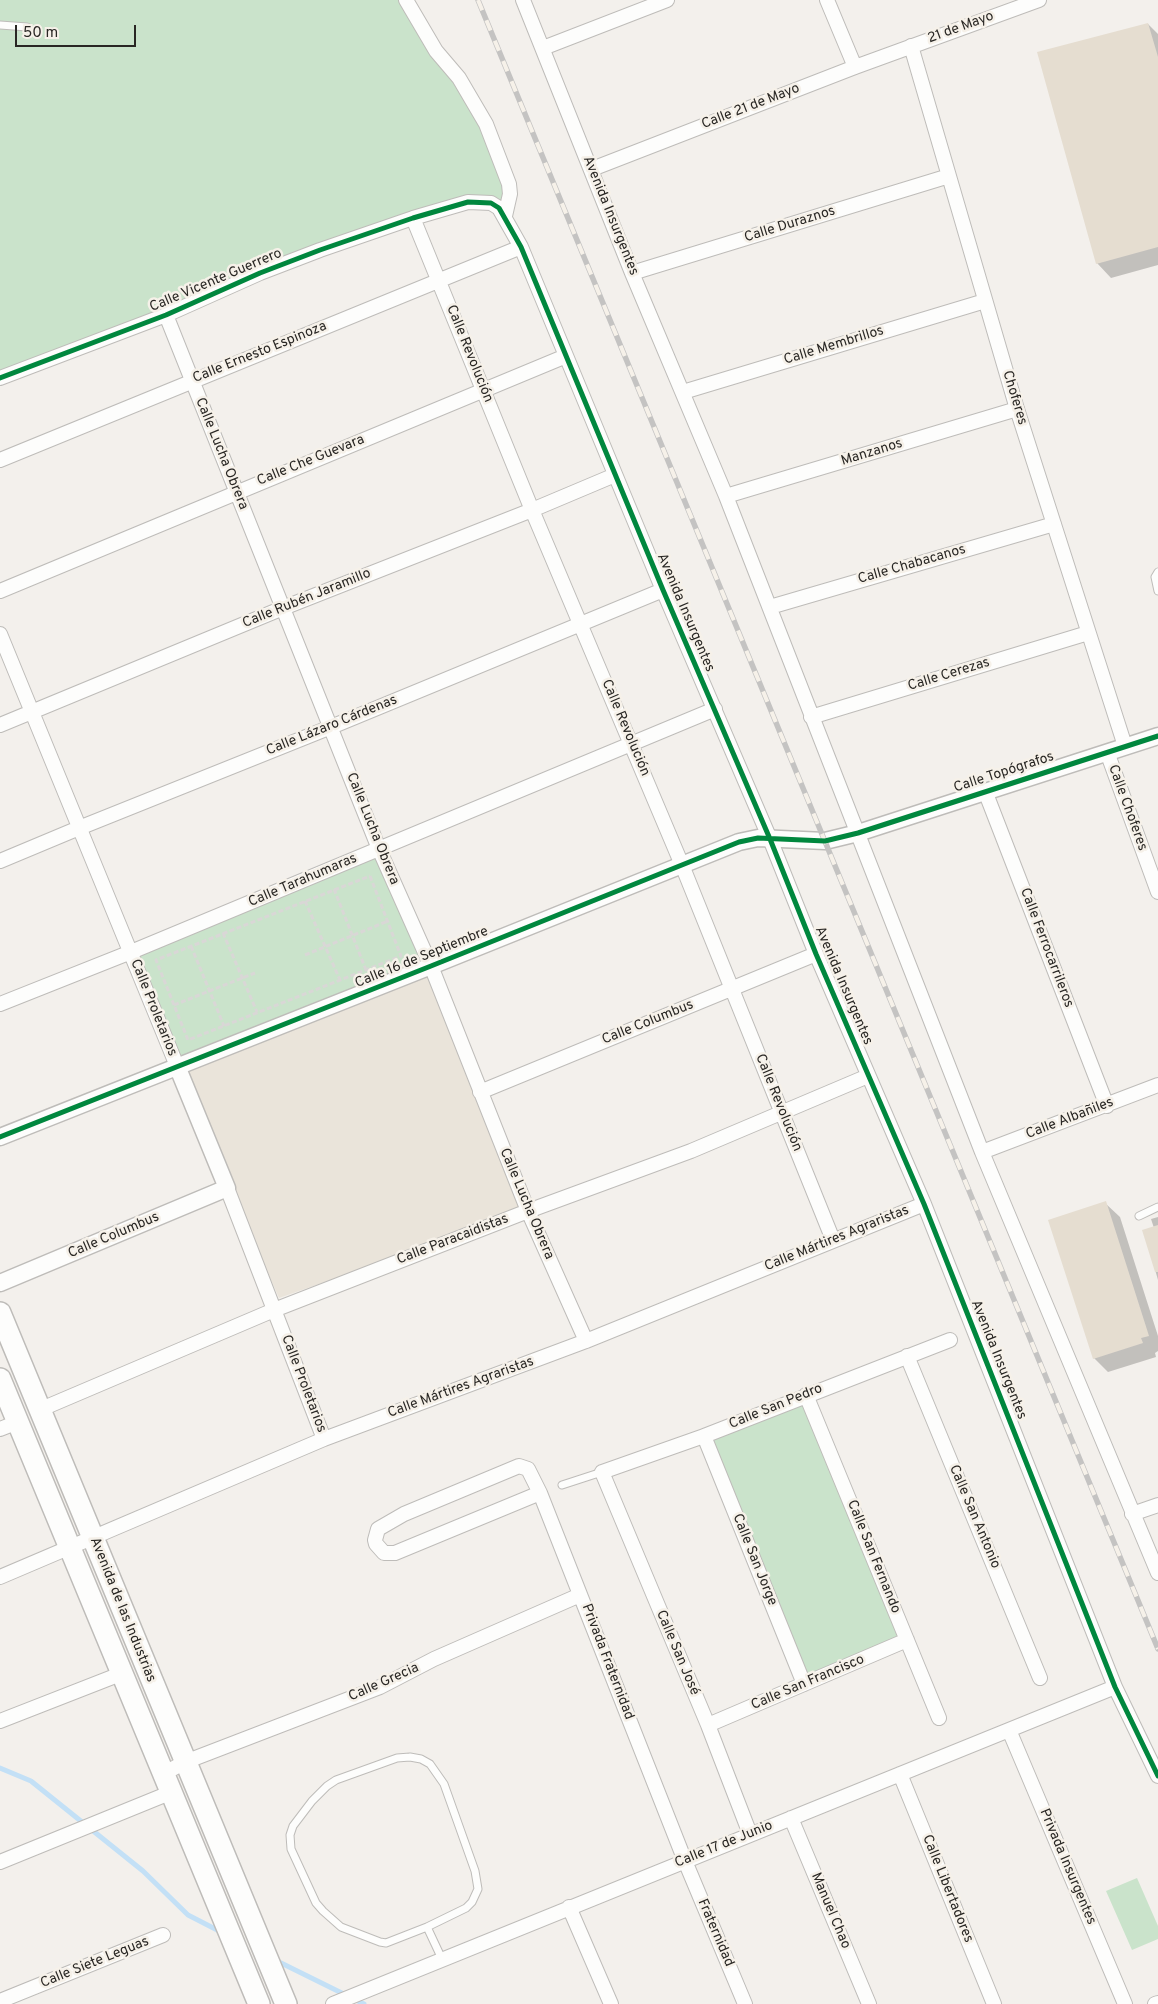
<!DOCTYPE html>
<meta charset="utf-8">
<style>
body{margin:0}
#map{position:relative;width:1158px;height:2004px;overflow:hidden;background:#f3f0ec;font-family:Overpass,sans-serif}
canvas{display:block}
.scale{position:absolute;left:15px;top:25px;width:121px;height:22px;box-sizing:border-box;border:2px solid #292724;border-top:0;padding-left:6px;font-size:15px;line-height:18px;white-space:nowrap;color:#292724;-webkit-text-stroke:4px #f6f1e9;paint-order:stroke}
</style>
<div id="map">
<canvas width="1158" height="2004"></canvas>
<div class="scale">50 m</div>
</div>
<script>
const ctx = document.querySelector('canvas').getContext('2d');
ctx.lineJoin = 'round';
function paint(path, color) { ctx.fillStyle = color; ctx.fill(path, 'evenodd'); }
const toPath = rows => new Path2D(rows.map(r => 'M' + r).join(''));
function stroke(path, color, width, dash) { ctx.strokeStyle = color; ctx.lineWidth = width; ctx.lineCap = dash ? 'butt' : 'round'; ctx.setLineDash(dash || []); ctx.stroke(path); }
function write(font, color, halo, rows, align = 'center') {
  ctx.font = font + ' Overpass,sans-serif'; ctx.lineWidth = 5; ctx.setLineDash([]); ctx.textBaseline = 'middle'; ctx.strokeStyle = halo; ctx.fillStyle = color; for (const [text, x, y, turn = 0] of rows) {
    ctx.save(); ctx.translate(x, y); ctx.rotate((+turn || 0) * Math.PI / 180); ctx.textAlign = isNaN(turn) ? turn : align; if (halo) ctx.strokeText(text, 0, 0); ctx.fillText(text, 0, 0); ctx.restore();
  }
}
paint(toPath([
 [431,966,528,1211,279,1298,177,1066]
]), '#eae4da');
paint(toPath([
 [0,0,406,0,459,78,509,184,499,208,453,206,0,378],
 [379,849,431,966,177,1066,131,952],
 [806,1395,907,1640,804,1684,704,1436],
 [1137,1878,1158,1926,1158,1939,1132,1950,1106,1891]
]), '#cae3cb');
paint(toPath([
 [1148,24,1158,34,1158,265,1111,278,1097,263],
 [1105,1203,1120,1217,1158,1336,1158,1351,1155,1353,1156,1357,1108,1372,1094,1358],
 [1158,1217,1158,1280,1144,1231,1154,1228,1151,1219]
]), '#0003');
stroke(toPath([
 [0,1768,31,1781,143,1871,188,1915,223,1933],
 [275,1960,364,2004]
]), '#c3e0f6', 5);
paint(toPath([
 [1148,23,1158,57,1158,247,1096,264,1037,52],
 [1106,1201,1149,1336,1141,1338,1143,1343,1093,1359,1048,1220],
 [1158,1225,1158,1272,1155,1272,1142,1230]
]), '#e5ddd0');
const service = toPath([
 [0,25,27,27],
 [1158,572,1155,577,1158,591],
 [1139,1216,1158,1207],
 [562,1485,602,1472],
 [410,1757,421,1759,430,1764,444,1784,475,1871,478,1889,472,1902,466,1908,427,1927,386,1943,380,1942,341,1927,323,1911,316,1903,291,1849,290,1835,293,1826,312,1801,327,1786,336,1780,397,1758,410,1757],
 [427,1927,442,1959]
]);
const minor = toPath([
 [406,0,436,51,459,78,486,124,509,184,510,194,505,216],
 [523,0,632,273,726,496,982,1152,1158,1573],
 [827,0,855,67],
 [911,46,1017,409,1125,746],
 [543,48,667,0],
 [592,169,855,67,1039,0],
 [413,218,532,510,682,865,833,1240],
 [632,273,949,176],
 [166,315,379,849,431,966,528,1211,586,1341],
 [0,378,166,315,260,273,320,250,413,218,468,202,491,203,499,208,521,247,663,590,770,839,816,954,924,1204,1115,1687,1158,1776],
 [683,392,985,301],
 [0,460,521,247],
 [726,496,1017,409],
 [0,591,566,356],
 [770,607,1054,524],
 [0,634,177,1066],
 [811,717,1088,633],
 [0,725,283,608,532,510,615,475],
 [1107,752,1158,892],
 [985,791,1107,1106],
 [0,861,79,828,331,727,663,590],
 [0,1004,131,952,715,709],
 [480,1092,816,954],
 [982,1152,1158,1085],
 [227,1188,324,1439],
 [907,1356,1040,1678],
 [806,1395,939,1718],
 [39,1410,274,1310,528,1211,691,1151,868,1076],
 [0,1429,18,1422],
 [704,1436,804,1684],
 [540,1493,395,1553,384,1553,376,1544,375,1540,378,1529,404,1514,519,1466,528,1469,540,1493,685,1861,745,2004],
 [1132,1514,1158,1505],
 [0,1577,324,1439,586,1341,924,1204],
 [0,1721,123,1673],
 [708,1725,907,1640],
 [1009,1730,1125,2004],
 [165,1773,185,1762,380,1687,434,1659,580,1595],
 [900,1774,994,2004],
 [791,1818,869,2004],
 [750,1834,708,1725,602,1472,704,1436,950,1340],
 [0,1862,172,1792],
 [569,1907,611,2004],
 [0,2001,163,1935],
 [333,2004,1115,1687],
 [1155,2004,1158,2003]
]);
const tertiary = toPath([
 [0,1137,431,966,739,842,758,838,825,841,858,833,1158,736],
 [0,1283,227,1188,177,1066]
]);
const primary = toPath([
 [0,1313,286,2004],
 [0,1379,259,2004]
]);
stroke(service, '#bebcb9', 9);
stroke(minor, '#bebcb9', 16);
stroke(tertiary, '#bebcb9', 19);
stroke(primary, '#bebcb9', 24);
stroke(toPath([
 [370,876,401,956,188,1040,156,960,370,876],
 [334,889,366,970],
 [305,901,340,980],
 [223,933,257,1012],
 [191,946,224,1026],
 [305,955,388,921],
 [174,1005,255,973]
]), '#d9d7d6', 3, [5, 2.5]);
stroke(service, '#fdfdfc', 7);
stroke(minor, '#fdfdfc', 14);
stroke(tertiary, '#fdfdfc', 16);
stroke(primary, '#fdfdfc', 21);
const rail = toPath([
 [478,0,1158,1649]
]);
stroke(rail, '#c4c3c2', 5.5);
stroke(rail, '#f6f1e9', 4, [11]);
stroke(toPath([
 [0,378,166,315,260,273,320,250,413,218,468,202,491,203,499,208,521,247,663,590,770,839,816,954,924,1204,1115,1687,1158,1776],
 [0,1137,431,966,739,842,758,838,825,841,858,833,1158,736]
]), '#00873e', 5);
write('14px', '#292724', '#f6f1e9', [
 ["21 de Mayo",961,28,-20],
 ["Calle 21 de Mayo",751,107,-21],
 ["Avenida Insurgentes",610,216,68],
 ["Calle Duraznos",790,225,-17],
 ["Calle Vicente Guerrero",216,281,-23],
 ["Calle Membrillos",834,346,-17],
 ["Calle Ernesto Espinoza",260,353,-22],
 ["Calle Revolución",469,354,68],
 ["Choferes",1014,398,73],
 ["Manzanos",872,453,-17],
 ["Calle Lucha Obrera",221,454,68],
 ["Calle Che Guevara",311,461,-22],
 ["Calle Chabacanos",912,565,-16],
 ["Calle Rubén Jaramillo",307,599,-22],
 ["Avenida Insurgentes",685,613,67],
 ["Calle Cerezas",949,675,-17],
 ["Calle Lázaro Cárdenas",332,726,-22],
 ["Calle Revolución",625,728,67],
 ["Calle Topógrafos",1004,773,-18],
 ["Calle Choferes",1127,808,70],
 ["Calle Lucha Obrera",372,829,68],
 ["Calle Tarahumaras",303,881,-23],
 ["Calle Ferrocarrileros",1046,948,69],
 ["Calle 16 de Septiembre",422,958,-22],
 ["Avenida Insurgentes",843,986,67],
 ["Calle Proletarios",153,1008,68],
 ["Calle Columbus",648,1023,-22],
 ["Calle Revolución",778,1103,68],
 ["Calle Albañiles",1070,1119,-21],
 ["Calle Lucha Obrera",526,1204,67],
 ["Calle Columbus",114,1236,-23],
 ["Calle Mártires Agraristas",837,1239,-22],
 ["Calle Paracaidistas",453,1240,-21],
 ["Avenida Insurgentes",998,1360,68],
 ["Calle Proletarios",303,1384,69],
 ["Calle Mártires Agraristas",461,1388,-20],
 ["Calle San Pedro",776,1407,-22],
 ["Calle San Antonio",974,1517,67],
 ["Calle San Fernando",873,1557,68],
 ["Calle San Jorge",754,1560,68],
 ["Avenida de las Industrias",122,1610,68],
 ["Calle San José",677,1653,67],
 ["Privada Fraternidad",607,1662,69],
 ["Calle Grecia",384,1683,-24],
 ["Calle San Francisco",808,1683,-23],
 ["Calle 17 de Junio",724,1845,-22],
 ["Privada Insurgentes",1067,1867,67],
 ["Calle Libertadores",947,1889,68],
 ["Manuel Chao",830,1911,67],
 ["Fraternidad",715,1933,67],
 ["Calle Siete Leguas",95,1963,-22]
]);
</script>
